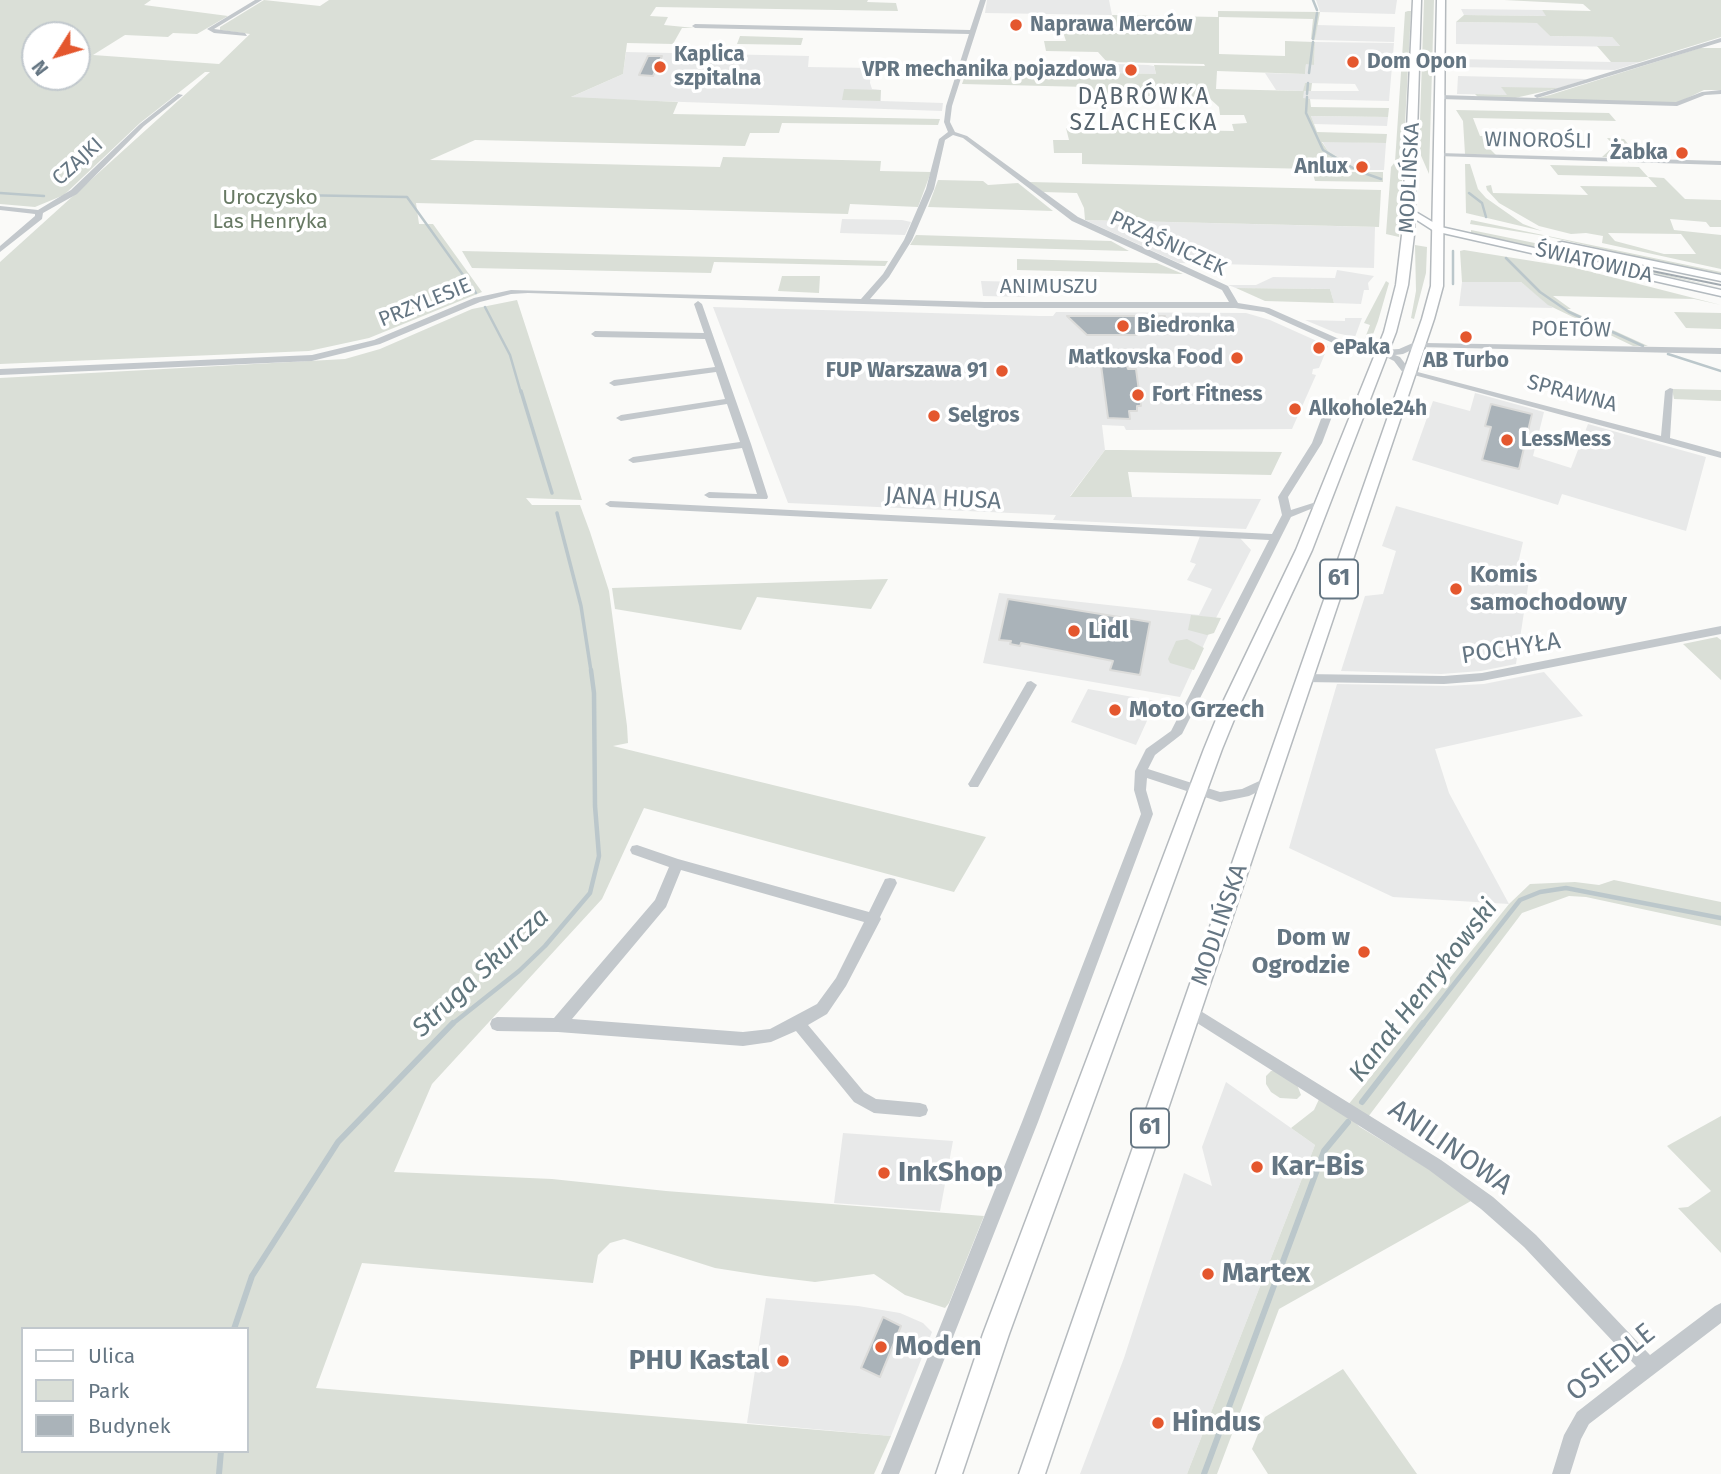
<!DOCTYPE html>
<meta charset="utf-8">
<style>
body{margin:0}
#map{position:relative;width:1721px;height:1474px;overflow:hidden;background:#fafaf8;font-family:"Fira Sans",sans-serif}
canvas{display:block}
.legend{position:absolute;left:21px;top:1327px;width:228px;height:126px;box-sizing:border-box;background:#fff;border:2px solid #c1c8cd;margin:0;padding:9px 12px;list-style:none;font-size:21px;color:#657683}
.legend li{display:flex;align-items:center;gap:14px;height:35px}
.legend b{width:35px;border:2px solid #c1c8cd}
.north{position:absolute;left:21px;top:21px;width:70px;height:70px;box-sizing:border-box;background:#fff;border:2px solid #c1c8cd;border-radius:50%;rotate:233deg;font-size:19px;font-weight:700;line-height:28px;text-align:center;color:#657683}
.north::after{content:'';display:block;margin:auto;width:24px;height:32px;background:#e4572e;clip-path:polygon(50% 0,100% 100%,50% 72%,0 100%)}
</style>
<div id="map">
<canvas width="1721" height="1474"></canvas>
<ul class="legend">
<li><b style="height:9px;background:#fff"></b>Ulica</li>
<li><b style="height:19px;background:#dadfd7"></b>Park</li>
<li><b style="height:19px;background:#aab3b9"></b>Budynek</li>
</ul>
<div class="north">N</div>
</div>
<script>
const ctx = document.querySelector('canvas').getContext('2d');
ctx.lineJoin = 'round';
function paint(path, color) { ctx.fillStyle = color; ctx.fill(path, 'evenodd'); }
const toPath = rows => new Path2D(rows.map(r => 'M' + r).join(''));
function stroke(path, color, width, dash) { ctx.strokeStyle = color; ctx.lineWidth = width; ctx.lineCap = dash ? 'butt' : 'round'; ctx.setLineDash(dash || []); ctx.stroke(path); }
function write(font, color, halo, rows, align = 'center') {
  ctx.font = font + ' "Fira Sans",sans-serif'; ctx.lineWidth = 7; ctx.setLineDash([]); ctx.textBaseline = 'middle'; ctx.strokeStyle = halo; ctx.fillStyle = color; for (const [text, x, y, turn = 0] of rows) {
    ctx.save(); ctx.translate(x, y); ctx.rotate((+turn || 0) * Math.PI / 180); ctx.textAlign = isNaN(turn) ? turn : align; if (halo) ctx.strokeText(text, 0, 0); ctx.fillText(text, 0, 0); ctx.restore();
  }
}
paint(toPath([
 [987,0,1109,0,1112,15,985,13],
 [1316,0,1397,0,1395,14,1320,12],
 [1461,9,1542,10,1547,16,1464,15],
 [1456,22,1538,23,1550,36,1612,37,1621,47,1456,44],
 [1317,25,1395,27,1394,42,1315,40],
 [1315,42,1394,43,1389,101,1303,99,1303,91,1276,90,1265,73,1305,74,1306,64,1314,64],
 [1305,83,1355,84,1359,91,1304,91],
 [626,52,809,56,808,67,871,68,870,83,872,89,881,90,881,101,943,103,942,111,569,98,623,74],
 [1457,59,1611,62,1640,62,1615,70,1456,67],
 [1085,63,1148,65,1154,66,1156,74,1086,73],
 [1458,76,1587,79,1559,88,1502,88,1508,95,1457,94],
 [1311,116,1388,117,1387,126,1314,124],
 [1322,141,1386,143,1384,170,1359,170,1328,151],
 [842,219,902,220,911,222,905,235,840,233],
 [1085,220,1375,227,1374,268,1179,263],
 [1337,270,1374,276,1368,283,1369,290,1364,290,1361,304,1334,303,1330,289,1236,288,1228,285,1256,285,1273,277,1335,278],
 [981,281,1023,282,1025,297,983,296],
 [1462,282,1521,282,1553,308,1459,306],
 [713,307,1040,316,1053,316,1056,312,1246,313,1270,320,1328,346,1319,368,1313,369,1312,374,1316,375,1292,429,1126,430,1124,426,1102,425,1105,450,1070,496,1261,499,1246,529,1053,520,1056,515,788,503],
 [1345,318,1362,318,1355,337,1336,333,1305,320,1345,321],
 [1475,393,1544,412,1533,456,1571,468,1588,424,1706,457,1686,531,1562,494,1558,505,1412,460,1433,401,1470,411],
 [1396,506,1523,542,1514,581,1529,580,1516,664,1481,671,1441,674,1341,671,1365,596,1383,594,1396,551,1382,546],
 [1200,536,1240,538,1251,550,1216,618,1180,697,983,663,999,593,1199,615,1212,589,1187,580,1196,564,1190,562],
 [1544,672,1583,716,1435,749,1449,793,1509,904,1393,897,1289,848,1337,684,1446,686,1484,684],
 [1088,689,1156,701,1136,745,1071,722],
 [1226,1082,1315,1145,1187,1474,1080,1474,1124,1358,1184,1173,1212,1186,1202,1147],
 [843,1133,953,1141,940,1211,834,1203],
 [766,1298,858,1306,900,1313,923,1323,932,1332,891,1436,747,1423]
]), '#e8e9e9');
paint(toPath([
 [0,0,151,0,144,5,228,16,197,34,173,33,168,37,125,35,93,55,219,64,250,34,220,30,220,27,264,0,320,6,329,0,868,0,867,2,896,3,898,11,656,7,650,16,668,17,664,25,695,28,682,28,673,44,627,43,623,74,571,97,678,102,673,114,940,119,938,125,782,123,779,133,750,133,745,146,475,140,430,160,720,167,723,157,881,161,880,171,931,172,918,207,850,204,848,214,416,203,419,224,433,224,482,292,369,338,309,351,0,364,0,262,210,72,205,72,140,123,64,195,35,207,0,204],
 [35,35,77,35,77,77,35,77],
 [1424,0,1434,0,1429,174,1419,151],
 [1504,0,1721,0,1721,37,1640,62,1611,62,1597,46,1620,46,1612,37,1550,36,1537,23,1456,22,1464,15,1546,16,1542,10,1591,11,1583,4],
 [1218,11,1320,12,1315,40,1311,39,1313,19,1219,17,1219,54,1285,56,1285,41,1315,42,1314,65,1306,64,1305,74,1217,71,1216,89,1303,91,1305,83,1312,83,1311,91,1304,91,1303,98,1310,99,1311,107,1389,108,1388,117,1311,116,1317,132,1387,134,1386,143,1322,142,1328,151,1359,170,1082,164,1082,153,1054,153,1053,140,1069,140,1066,128,1234,131,1232,124,1247,123,1244,115,1220,115,1219,107,1208,97,1091,95,1087,87,962,84,967,70,1156,74,1154,65,1205,66,1204,64,1107,62,1098,52,1046,51,1044,41,1066,41,1063,32,1119,33,1112,15,1218,17],
 [1408,11,1411,11,1399,237,1386,234,1391,167,1395,162,1405,12],
 [740,36,773,37,803,38,801,45,737,44],
 [1700,48,1721,48,1721,90,1704,90,1677,103,1529,100,1550,95],
 [1501,87,1559,88,1515,98,1478,97,1475,94,1507,95],
 [844,89,881,90,880,101,842,100],
 [1456,110,1609,113,1616,121,1473,118,1480,136,1486,136,1490,149,1496,155,1465,154,1463,121],
 [1607,138,1624,139,1637,155,1649,158,1602,157,1614,146],
 [1465,164,1470,164,1478,189,1486,198,1523,224,1542,231,1466,213],
 [1550,165,1639,167,1648,177,1664,178,1685,199,1721,200,1721,227,1710,227,1706,222,1670,219,1674,230,1721,235,1721,269,1602,243,1603,236,1586,233,1571,234,1539,226,1499,203,1487,190,1486,186,1491,185,1493,193,1588,195,1580,186,1657,187,1648,177,1558,175],
 [1608,233,1681,234,1696,254,1664,254,1615,241],
 [1318,172,1383,172,1383,182,1315,181,1313,174],
 [938,180,983,181,988,185,1018,183,1053,211,928,207],
 [1029,182,1381,190,1379,227,1085,220,1084,208,1077,193,1043,192],
 [1471,220,1721,272,1721,276,1545,236,1470,224],
 [1471,230,1721,281,1653,267,1651,271,1721,288,1471,233],
 [916,235,1111,241,1129,251,910,245],
 [1415,245,1427,247,1426,273,1414,319,1411,318,1416,291],
 [1464,250,1576,268,1721,305,1694,299,1553,296,1571,309,1567,309,1571,311,1648,346,1633,346,1548,305,1521,282,1462,282,1460,251],
 [462,251,888,261,885,266,714,262,711,273,472,268],
 [1017,259,1157,263,1183,274,1017,270],
 [782,276,820,276,819,293,778,291],
 [1386,281,1389,283,1378,321,1372,337,1365,338,1370,325,1364,323],
 [1236,288,1330,289,1334,303,1265,301],
 [517,300,582,500,526,498,532,505,580,505,590,532,609,591,627,726,628,743,613,746,986,837,954,892,644,808,602,899,432,1084,394,1172,552,1179,666,1191,984,1216,949,1303,945,1308,905,1295,874,1274,815,1282,766,1276,715,1268,624,1239,610,1243,598,1255,593,1283,362,1263,316,1388,891,1436,874,1474,0,1474,0,378,345,359,380,349,472,309],
 [23,1329,247,1329,247,1451,23,1451],
 [1674,312,1721,313,1721,329,1686,328],
 [1672,389,1721,390,1721,401,1674,399],
 [1105,450,1119,450,1282,452,1271,475,1128,472,1132,497,1070,497],
 [888,579,871,609,757,597,741,630,615,609,612,588],
 [1191,615,1221,618,1214,633,1207,635,1188,630],
 [1717,637,1721,640,1721,680,1683,644],
 [1187,639,1204,648,1194,670,1170,663,1168,659,1176,641],
 [1614,880,1721,902,1721,926,1586,897,1569,896,1522,913,1368,1117,1348,1105,1509,904,1530,884,1575,882,1599,885],
 [1271,1071,1279,1071,1296,1082,1301,1095,1297,1099,1280,1098,1271,1092,1266,1084,1266,1076],
 [1320,1097,1342,1111,1360,1127,1437,1174,1471,1201,1279,1309,1217,1474,1187,1474,1315,1145,1291,1128,1314,1110],
 [1721,1116,1721,1253,1678,1208,1688,1207,1711,1191,1667,1146],
 [1343,1369,1417,1474,1268,1474,1252,1449,1265,1417]
]), '#dadfd7');
stroke(toPath([
 [1313,0,1317,10],
 [1313,39,1317,13],
 [1309,73,1313,42],
 [1307,94,1308,83],
 [1307,97,1306,113,1323,150,1353,168],
 [1361,172,1381,179],
 [0,193,44,196],
 [1469,193,1482,203,1486,217],
 [292,195,407,197,476,293],
 [1453,251,1453,284],
 [1506,258,1540,292,1569,312,1643,346],
 [485,307,510,355,521,393],
 [1668,354,1721,371]
]), '#bbc7cb', 2.5);
stroke(toPath([
 [521,391,552,493],
 [557,513,581,606,591,671]
]), '#bbc7cb', 3.5);
stroke(toPath([
 [451,1025,519,971,545,946,590,893,599,856,595,806,594,693,591,670],
 [1422,1025,1520,900,1540,892,1566,888,1721,918]
]), '#bbc7cb', 4.5);
stroke(toPath([
 [1362,1102,1423,1023],
 [234,1329,252,1276,338,1142,453,1023],
 [219,1474,221,1451],
 [1204,1474,1324,1151,1348,1122]
]), '#bbc7cb', 6);
const building = toPath([
 [648,56,662,56,653,76,639,75,648,56],
 [1067,316,1165,316,1170,332,1136,332,1137,335,1087,335,1067,316],
 [1101,365,1127,366,1128,369,1136,369,1141,406,1137,406,1137,411,1129,411,1130,419,1108,418,1101,365],
 [1491,404,1532,414,1519,469,1482,460,1491,427,1485,426,1491,404],
 [1008,599,1150,622,1140,675,1110,670,1113,661,1021,643,1020,646,1010,644,1011,641,999,640,1008,599],
 [883,1317,901,1326,880,1377,861,1368,883,1317]
]);
paint(building, '#aab3b9');
stroke(building, '#dcdcda', 2);
const secondary = toPath([
 [1409,208,1441,227,1721,290,1721,296,1434,231,1406,213,1404,211,1409,208],
 [1562,242,1721,275,1721,281,1558,247,1558,243,1562,242]
]);
const primary = toPath([
 [1413,0,1421,0,1414,235,1408,285,1396,332,1312,550,1242,700,1222,749,1009,1334,962,1474,936,1474,983,1334,1204,749,1224,700,1296,550,1384,332,1396,285,1402,235,1413,0],
 [1437,0,1445,0,1443,286,1434,319,1045,1474,1019,1474,1422,319,1431,286,1437,0]
]);
stroke(secondary, '#b3babf', 3);
stroke(primary, '#b5babe', 3);
paint(toPath([
 [255,0,262,0,214,29,245,33,247,36,214,33,207,29,255,0],
 [980,0,986,0,952,106,950,122,955,132,967,136,1078,217,1228,286,1238,303,1269,308,1339,339,1384,350,1399,349,1422,339,1425,340,1425,343,1721,348,1721,354,1418,347,1403,354,1395,355,1400,357,1410,370,1661,436,1665,391,1670,388,1673,389,1670,438,1721,452,1721,458,1414,375,1413,378,1407,378,1394,361,1380,354,1333,343,1264,312,1235,308,985,308,528,293,511,294,480,302,380,344,312,361,0,375,0,369,312,355,374,340,474,298,511,290,861,299,883,274,904,240,926,189,939,139,948,132,944,122,946,106,969,34,695,28,692,26,695,24,970,30,980,0],
 [953,135,963,138,1072,221,1222,290,1229,302,985,302,870,299,889,277,912,240,934,189,945,140,953,135],
 [1721,38,1721,42,1537,98,1676,102,1702,92,1721,90,1721,94,1705,95,1677,106,1440,99,1437,97,1440,95,1537,98,1534,96,1535,95,1721,38],
 [178,94,183,95,144,126,77,194,43,213,42,219,0,252,0,246,35,216,35,214,0,210,0,206,38,210,71,190,140,124,178,94],
 [1439,153,1721,161,1721,165,1437,156,1435,155,1439,153],
 [698,301,702,304,751,444,768,497,767,499,709,498,704,495,709,492,757,494,742,448,633,463,628,460,633,457,740,442,727,404,621,421,616,418,621,415,725,399,716,372,614,386,609,383,614,380,715,367,705,339,595,337,591,334,595,331,704,333,694,304,698,301],
 [1329,408,1334,411,1322,443,1288,497,1291,510,1313,503,1318,506,1291,517,1182,734,1155,755,1148,769,1220,792,1242,789,1268,777,1272,779,1274,782,1272,785,1249,796,1220,802,1147,778,1146,790,1153,814,1038,1122,899,1474,881,1474,1022,1122,1141,814,1134,790,1135,771,1146,749,1171,731,1269,540,610,507,605,504,610,501,1272,534,1282,515,1278,497,1312,443,1324,411,1329,408],
 [1721,626,1721,634,1482,681,1444,684,1304,682,1298,678,1304,674,1444,676,1482,673,1721,626],
 [1031,681,1037,685,978,787,970,787,968,784,970,781,1027,682,1031,681],
 [637,845,678,859,869,912,885,879,890,878,895,879,897,883,880,917,881,919,846,986,827,1014,808,1025,864,1092,876,1099,920,1103,926,1105,928,1110,926,1115,920,1117,874,1113,854,1102,796,1031,771,1042,743,1046,558,1032,497,1031,492,1029,490,1024,492,1019,497,1017,554,1018,655,900,669,867,632,854,630,850,632,846,637,845],
 [681,870,864,922,836,978,817,1004,770,1029,743,1032,572,1019,666,907,681,870],
 [1191,1005,1441,1160,1493,1197,1536,1235,1650,1355,1715,1306,1721,1303,1721,1323,1589,1424,1581,1439,1570,1474,1552,1474,1564,1435,1577,1412,1636,1366,1524,1247,1481,1209,1429,1170,1186,1016,1184,1011,1186,1006,1191,1005]
]), '#c3c8cc');
paint(secondary, '#fff');
paint(primary, '#fff');
stroke(toPath([
 [1652,271,1721,285]
]), '#a2aab0', 2);
for (const [x, y, r, color] of [
 [1016,25,7,"#e4572e"],
 [1353,62,7,"#e4572e"],
 [660,67,7,"#e4572e"],
 [1131,70,7,"#e4572e"],
 [1682,153,7,"#e4572e"],
 [1362,167,7,"#e4572e"],
 [1123,326,7,"#e4572e"],
 [1466,337,7,"#e4572e"],
 [1319,348,7,"#e4572e"],
 [1237,358,7,"#e4572e"],
 [1002,371,7,"#e4572e"],
 [1138,395,7,"#e4572e"],
 [1295,409,7,"#e4572e"],
 [934,416,7,"#e4572e"],
 [1507,440,7,"#e4572e"],
 [1456,589,7,"#e4572e"],
 [1074,631,7,"#e4572e"],
 [1115,710,7,"#e4572e"],
 [1364,952,7,"#e4572e"],
 [1257,1167,7,"#e4572e"],
 [884,1173,7,"#e4572e"],
 [1208,1274,7,"#e4572e"],
 [881,1347,7,"#e4572e"],
 [783,1361,7,"#e4572e"],
 [1158,1423,7,"#e4572e"]
]) { const dot = new Path2D(); dot.arc(x, y, r, 0, 2 * Math.PI); ctx.fillStyle = color; ctx.fill(dot); stroke(dot, '#fff', 2.5); }
write('bold 21px', '#657683', '#fff', [
 ["Naprawa Merców",1030,25],
 ["Kaplica",674,55],
 ["szpitalna",674,79],
 ["Dom Opon",1367,62],
 ["VPR mechanika pojazdowa",1117,70,"right"],
 ["Żabka",1668,153,"right"],
 ["Anlux",1348,167,"right"],
 ["Biedronka",1137,326],
 ["ePaka",1333,348],
 ["Matkovska Food",1223,358,"right"],
 ["AB Turbo",1466,361,"center"],
 ["FUP Warszawa 91",988,371,"right"],
 ["Fort Fitness",1152,395],
 ["Alkohole24h",1309,409],
 ["Selgros",948,416],
 ["LessMess",1521,440]
], 'left');
write('21px', '#657683', '#fff', [
 ["WINOROŚLI",1538,141,1],
 ["CZAJKI",78,162,-42],
 ["MODLIŃSKA",1410,178,-87],
 ["PRZĄŚNICZEK",1168,244,25],
 ["ŚWIATOWIDA",1594,263,13],
 ["ANIMUSZU",1049,287],
 ["PRZYLESIE",425,303,-22],
 ["POETÓW",1571,330,1],
 ["SPRAWNA",1572,394,15]
]);
write('21px', '#687a64', '#fff', [
 ["Uroczysko",270,198],
 ["Las Henryka",270,222]
]);
ctx.letterSpacing = '2px';
write('23px', '#57646e', '#fff', [
 ["DĄBRÓWKA",1144,98],
 ["SZLACHECKA",1144,124]
]);
ctx.letterSpacing = '0px';
for (const [x, y, w] of [
 [1339,579,38],
 [1150,1128,38]
]) { const box = new Path2D(); box.roundRect(x - w / 2, y - 19.5, w, 39, 5); ctx.fillStyle = '#fff'; ctx.fill(box); stroke(box, '#657683', 2); }
write('bold 23px', '#657683', null, [
 ["61",1339,579],
 ["61",1150,1128]
]);
write('24px', '#657683', '#fff', [
 ["JANA HUSA",943,499,3],
 ["POCHYŁA",1511,649,-9],
 ["MODLIŃSKA",1220,925,-71]
]);
write('bold 24px', '#657683', '#fff', [
 ["Komis",1470,575],
 ["samochodowy",1470,603],
 ["Lidl",1088,631],
 ["Moto Grzech",1129,710],
 ["Dom w",1350,938,"right"],
 ["Ogrodzie",1350,966,"right"]
], 'left');
write('italic 26px', '#60757c', '#fff', [
 ["Struga Skurcza",481,973,-43],
 ["Kanał Henrykowski",1424,991,-52]
]);
write('28px', '#657683', '#fff', [
 ["ANILINOWA",1450,1148,35],
 ["OSIEDLE",1611,1363,-39]
]);
write('bold 28px', '#657683', '#fff', [
 ["Kar-Bis",1271,1167],
 ["InkShop",898,1173],
 ["Martex",1222,1274],
 ["Moden",895,1347],
 ["PHU Kastal",769,1361,"right"],
 ["Hindus",1172,1423]
], 'left');
</script>
